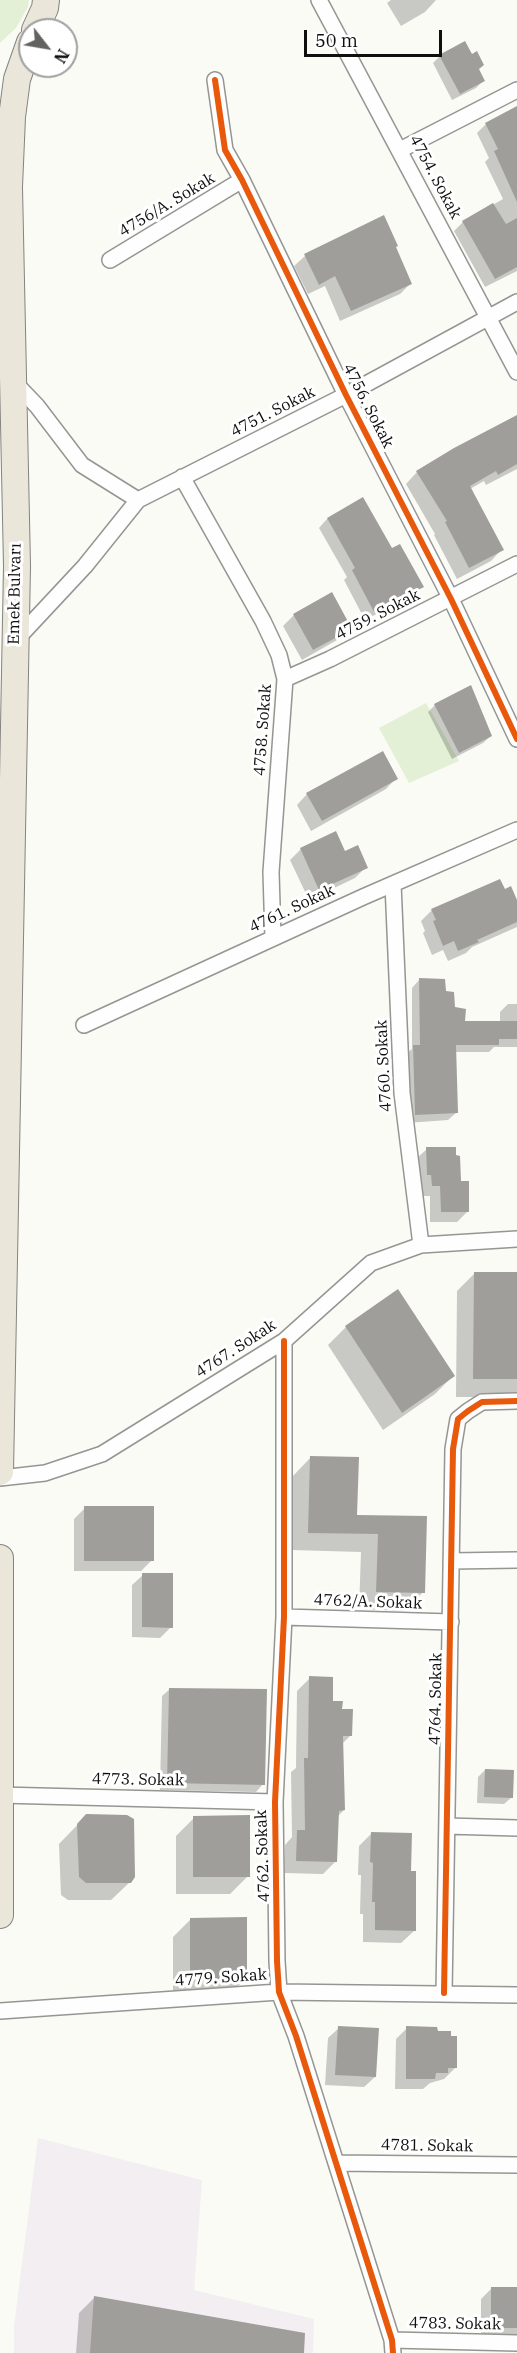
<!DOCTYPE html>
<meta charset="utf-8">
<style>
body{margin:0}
#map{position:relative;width:517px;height:2353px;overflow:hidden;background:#fbfbf5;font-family:"IBM Plex Serif",serif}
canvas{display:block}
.north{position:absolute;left:18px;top:18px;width:60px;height:60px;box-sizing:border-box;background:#fff;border:2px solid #9f9f9f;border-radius:50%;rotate:121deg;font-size:16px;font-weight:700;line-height:24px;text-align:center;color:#0f0f0f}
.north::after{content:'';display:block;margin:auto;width:21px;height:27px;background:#626260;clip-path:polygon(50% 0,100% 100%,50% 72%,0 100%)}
.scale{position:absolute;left:304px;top:30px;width:138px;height:27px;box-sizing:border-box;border:3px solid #0f0f0f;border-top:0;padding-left:8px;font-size:18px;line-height:21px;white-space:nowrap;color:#0f0f0f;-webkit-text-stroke:4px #fff;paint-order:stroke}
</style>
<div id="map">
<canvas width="517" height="2353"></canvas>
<div class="north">N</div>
<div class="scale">50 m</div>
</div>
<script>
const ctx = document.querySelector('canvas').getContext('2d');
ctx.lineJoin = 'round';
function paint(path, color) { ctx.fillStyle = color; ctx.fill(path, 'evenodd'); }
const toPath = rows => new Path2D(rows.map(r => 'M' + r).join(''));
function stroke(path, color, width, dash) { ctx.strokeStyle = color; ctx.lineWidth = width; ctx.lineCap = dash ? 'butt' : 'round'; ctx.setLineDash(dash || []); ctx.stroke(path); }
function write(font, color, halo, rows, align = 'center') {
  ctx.font = font + ' "IBM Plex Serif",serif'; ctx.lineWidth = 6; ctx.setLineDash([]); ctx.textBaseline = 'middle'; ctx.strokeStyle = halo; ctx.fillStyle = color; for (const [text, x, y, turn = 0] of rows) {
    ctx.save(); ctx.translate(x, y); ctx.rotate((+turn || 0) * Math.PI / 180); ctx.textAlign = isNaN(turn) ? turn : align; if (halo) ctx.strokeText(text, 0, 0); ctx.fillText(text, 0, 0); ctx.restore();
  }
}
paint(toPath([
 [38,2138,202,2180,194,2290,314,2319,313,2353,14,2353,14,2326]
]), '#f3eef1');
paint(toPath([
 [0,0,29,0,28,7,16,28,0,43],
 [426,703,459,761,409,783,379,728]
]), '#e3f0d6');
paint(toPath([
 [391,0,436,0,425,12,401,26,387,3],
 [440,56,478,70,483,81,476,88,452,100,433,63],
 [517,119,517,271,485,287,454,231,463,222,503,199,485,162,489,158,477,133,486,124],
 [305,256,410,284,400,294,340,321,325,286,308,294,294,266],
 [517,417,517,469,486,485,484,481,470,489,502,549,491,561,457,579,434,535,435,534,406,484,417,472],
 [363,499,392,550,422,586,413,595,365,620,344,580,347,577,319,528,327,519],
 [294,615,348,629,337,640,302,660,283,626],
 [435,705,491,736,483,743,452,759,428,712],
 [396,778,386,789,311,831,297,805,307,794],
 [301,849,344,853,366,867,355,878,309,900,290,860],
 [504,891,517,901,517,927,472,947,466,953,448,961,443,950,432,955,423,933,425,931,421,921,432,910],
 [420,979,445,993,464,1022,500,1022,500,1012,508,1004,517,1004,517,1047,494,1047,489,1052,454,1052,457,1112,448,1120,407,1123,405,1055,412,1049,412,988],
 [427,1149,459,1183,468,1211,457,1222,430,1222,430,1196,422,1196,421,1185,417,1185,416,1159],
 [475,1273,517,1273,517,1397,456,1397,457,1291],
 [346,1327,453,1376,435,1394,383,1430,328,1345],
 [311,1457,356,1516,425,1518,423,1592,405,1611,359,1609,361,1552,291,1550,293,1476],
 [85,1508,152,1560,141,1571,74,1571,74,1519],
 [143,1575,171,1627,160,1638,132,1637,132,1585],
 [310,1678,341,1710,351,1735,342,1744,344,1810,337,1817,336,1861,323,1874,284,1873,285,1845,292,1837,291,1772,296,1768,297,1691],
 [170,1689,263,1784,256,1792,160,1790,162,1696],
 [485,1770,512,1797,504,1804,477,1803,478,1777],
 [86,1816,130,1882,111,1900,68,1900,61,1895,59,1844],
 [194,1818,248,1876,230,1894,176,1894,176,1836],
 [372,1833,409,1873,414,1931,401,1943,363,1942,363,1914,360,1914,361,1875,358,1875,359,1846],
 [191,1919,246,1978,228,1996,173,1996,173,1937],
 [339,2028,375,2077,364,2087,325,2085,328,2038],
 [407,2028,437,2032,449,2038,455,2068,444,2079,430,2083,423,2089,395,2089,396,2039],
 [491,2289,517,2289,517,2338,481,2338,481,2299],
 [94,2298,303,2353,76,2353,79,2313]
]), '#0003');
paint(toPath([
 [465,41,472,54,477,51,484,65,479,69,485,81,460,94,439,55],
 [517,106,517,202,494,151,498,149,485,123],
 [493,203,506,224,517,218,517,267,495,279,462,221],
 [384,215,398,246,396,247,412,284,351,311,335,276,319,285,304,254],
 [517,415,517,464,498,475,496,471,470,486,504,550,469,568,445,522,447,521,416,471,454,448],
 [363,497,392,548,400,544,424,587,374,612,352,570,355,568,327,518],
 [332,592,352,629,313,650,293,614],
 [471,685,492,736,459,753,434,704],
 [383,751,398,779,322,821,306,793],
 [336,831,345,851,358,845,368,868,319,890,300,848],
 [500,879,505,889,511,886,517,900,517,922,477,940,479,942,458,951,454,941,443,946,433,921,436,920,431,909],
 [419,978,445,979,446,991,454,992,455,1007,466,1009,465,1021,517,1021,517,1039,499,1039,499,1045,456,1045,458,1113,415,1115,413,1045,420,1045],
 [426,1147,456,1147,456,1155,460,1156,461,1181,469,1181,469,1212,441,1212,440,1186,432,1186,431,1175,427,1175],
 [474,1272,517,1272,517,1379,473,1379],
 [398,1289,455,1376,402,1413,345,1326],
 [310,1456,359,1457,357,1515,427,1516,425,1593,376,1592,378,1534,308,1533],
 [84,1506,154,1506,154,1561,84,1561],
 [142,1573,173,1573,173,1628,142,1627],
 [309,1676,333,1677,333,1701,343,1701,342,1709,353,1709,352,1736,343,1736,345,1810,339,1811,337,1862,296,1861,297,1830,305,1830,304,1758,308,1758],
 [169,1688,267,1689,265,1785,167,1783],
 [485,1769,514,1770,513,1798,484,1797],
 [86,1814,127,1815,134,1819,135,1877,131,1883,86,1883,79,1877,77,1824],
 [250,1815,250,1877,193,1877,193,1816],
 [371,1832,412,1833,411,1871,416,1871,416,1931,375,1930,375,1902,372,1902,373,1863,370,1862],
 [247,1917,247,1979,190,1979,190,1918],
 [338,2026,379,2028,376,2077,335,2075],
 [406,2026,437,2027,438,2031,451,2031,451,2036,457,2036,457,2068,448,2068,448,2073,436,2073,435,2079,406,2079],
 [491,2287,517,2287,517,2328,491,2328],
 [94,2296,305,2333,304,2353,90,2353]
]), '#9f9e9a');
const minor = toPath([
 [319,0,517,372],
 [215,80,225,150,242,180,346,395,451,599,517,739],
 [400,150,517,90],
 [110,260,242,180],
 [13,381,37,406,82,465,138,500,85,566,15,641],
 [182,477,263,621,279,655,285,679,271,872,273,938],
 [138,500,346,395,517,302],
 [285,679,330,659,517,564],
 [393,884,402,1093,421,1245],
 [84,1025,363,897,517,830],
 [284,1341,284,1617,275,1802,277,1961,279,1992,296,2036,336,2163,392,2340,393,2353],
 [0,1478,45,1473,102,1454,284,1341,371,1263,421,1245,517,1239],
 [451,1561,517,1560],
 [284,1617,451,1622],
 [0,1795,275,1802],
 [447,1826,517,1828],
 [444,1993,453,1449,458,1419,468,1411,482,1402,517,1401],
 [0,2011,279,1992,517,1995],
 [336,2163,517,2165],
 [392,2340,517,2343]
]);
const trunk = toPath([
 [35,30,45,8,46,0],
 [0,1472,17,566,9,187,12,117,17,79,30,42],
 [0,1558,0,1915]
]);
stroke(minor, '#959593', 18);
stroke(trunk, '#838380', 28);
stroke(minor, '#fefefe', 15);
stroke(trunk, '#eae6da', 26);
stroke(toPath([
 [215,80,225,150,242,180,346,395,451,599,517,739],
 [284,1341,284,1617,275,1802,277,1961,279,1992,296,2036,336,2163,392,2340,393,2353],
 [444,1993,453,1449,458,1419,468,1411,482,1402,517,1401]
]), '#e8590c', 6);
write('16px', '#0f0f0f', '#fff', [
 ["4754. Sokak",435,177,62],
 ["4756/A. Sokak",167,205,-31],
 ["4756. Sokak",368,406,63],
 ["4751. Sokak",273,412,-27],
 ["Emek Bulvarı",15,594,-89],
 ["4759. Sokak",378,615,-27],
 ["4758. Sokak",263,730,-86],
 ["4761. Sokak",292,909,-25],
 ["4760. Sokak",384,1066,-93],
 ["4767. Sokak",236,1349,-33],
 ["4762/A. Sokak",368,1602,2],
 ["4764. Sokak",436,1699,-89],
 ["4773. Sokak",138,1780,1],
 ["4762. Sokak",263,1856,-92],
 ["4779. Sokak",221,1978,-4],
 ["4781. Sokak",427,2146,1],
 ["4783. Sokak",455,2324,1]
]);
</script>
